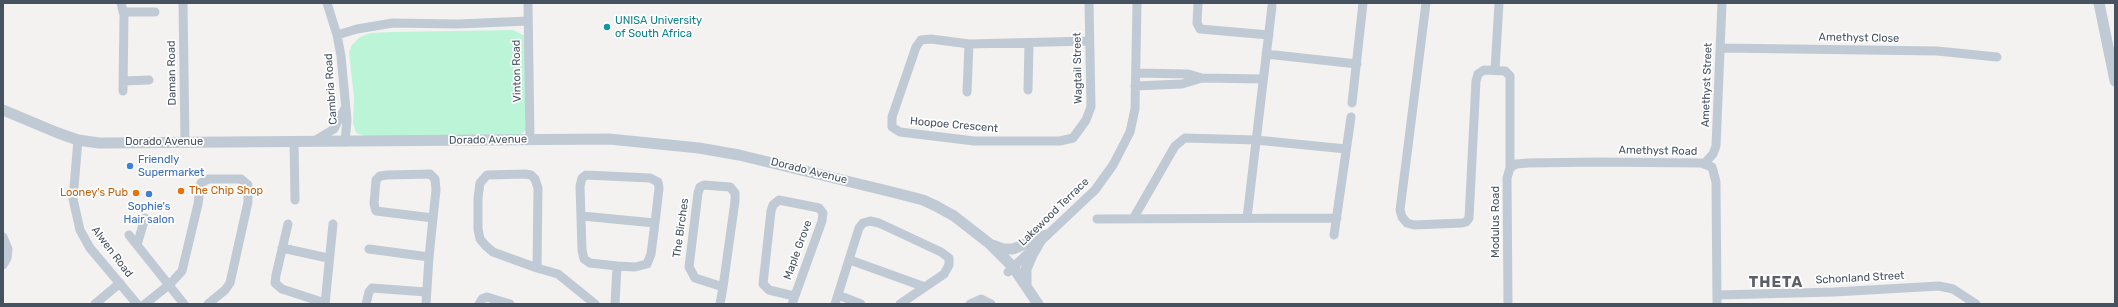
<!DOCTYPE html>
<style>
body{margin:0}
#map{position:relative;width:2118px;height:307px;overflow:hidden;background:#f4f1f1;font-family:Rubik,sans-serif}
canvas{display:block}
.frame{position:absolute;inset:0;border:4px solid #475261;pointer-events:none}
</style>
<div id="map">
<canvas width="2118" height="307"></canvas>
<div class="frame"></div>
</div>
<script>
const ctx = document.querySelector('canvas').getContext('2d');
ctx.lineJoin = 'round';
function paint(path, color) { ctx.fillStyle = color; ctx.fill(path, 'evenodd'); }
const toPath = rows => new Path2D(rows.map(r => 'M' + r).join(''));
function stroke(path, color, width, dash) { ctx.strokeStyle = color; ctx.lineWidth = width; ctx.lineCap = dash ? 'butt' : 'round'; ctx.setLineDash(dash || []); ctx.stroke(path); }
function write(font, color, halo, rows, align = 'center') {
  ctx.font = font + ' Rubik,sans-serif'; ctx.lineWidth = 3.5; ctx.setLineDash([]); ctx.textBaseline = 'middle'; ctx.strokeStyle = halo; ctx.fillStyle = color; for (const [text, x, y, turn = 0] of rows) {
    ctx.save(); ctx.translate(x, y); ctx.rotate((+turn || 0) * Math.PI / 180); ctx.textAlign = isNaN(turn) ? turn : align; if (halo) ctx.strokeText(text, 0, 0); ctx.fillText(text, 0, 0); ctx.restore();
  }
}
paint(toPath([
 [513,30,525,36,527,128,524,132,519,135,365,136,356,133,353,123,354,98,349,52,352,45,360,37,371,33,393,32]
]), '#bcf4d7');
stroke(toPath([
 [121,3,124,15,123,91],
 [183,3,185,143],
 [327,3,337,35,341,56,347,120,345,142],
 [528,3,530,139],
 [1089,3,1091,107,1086,120,1073,138,1060,141,974,141,900,132,892,127,892,117,916,47,921,40,931,39,969,44,1089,41],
 [1198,3,1197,23,1200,29,1269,35],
 [1426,3,1400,210,1402,217,1407,223,1414,225,1462,223,1466,222,1469,218,1476,81,1478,74,1484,70,1505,71,1510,76,1510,168],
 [123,12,155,12],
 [337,35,357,29,393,23,458,24,528,21],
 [1721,48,1937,51,1997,57],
 [1266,54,1357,64],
 [1495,70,1499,3],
 [1136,73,1188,74,1202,78,1263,79],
 [123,81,149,80],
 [1135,86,1182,84,1202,78],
 [1028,90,1029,43],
 [967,92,969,44],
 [1352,103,1363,3],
 [78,140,73,199,80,230,90,248,137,304],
 [314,141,334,129,345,108],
 [294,142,295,200],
 [1704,164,1713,154,1716,146,1722,3],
 [586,175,650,178,658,182,659,188,655,223,651,254,647,264,635,267,617,266,590,263,584,259,582,250,580,186,582,178,586,175],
 [582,216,655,223],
 [1247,218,1272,6],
 [1097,219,1337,218],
 [1133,219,1175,146,1185,138,1256,140,1346,149],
 [288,224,276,275,275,283,282,289,325,303],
 [129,235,184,304],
 [1334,235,1351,117],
 [3,237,8,249,7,258,3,265],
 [137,245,145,218],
 [282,248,328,258],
 [369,249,429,257],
 [850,260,925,287],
 [537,268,538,188,535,179,531,175,525,174,487,175,480,183,478,198,478,229,480,239,486,246,493,252,537,268,558,274,595,304],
 [1008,272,1095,190,1113,165,1130,132,1135,109,1137,3],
 [838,295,861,304],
 [1717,295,1834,292,1939,286,1953,289,1976,304],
 [95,304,120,283],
 [145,304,170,284,182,271,198,204,201,183,208,179,241,179,248,185,248,202,230,283,225,290,208,304],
 [325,304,333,224],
 [366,304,369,292,372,288,426,292],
 [426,304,429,257,433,218,436,190,435,179,430,174,387,175,380,176,376,180,374,204,376,211,433,218],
 [479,304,482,299,487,297,510,304],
 [615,304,617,266],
 [720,304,723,287,735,201,735,193,730,187,704,185,700,187,698,193,689,267,695,278,723,287],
 [792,304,822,221,823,213,819,208,779,200,773,205,771,211,763,284,769,290,794,296],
 [835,304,859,228,863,223,870,221,879,223,941,252,949,258,949,265,944,274,900,304],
 [970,304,981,299,991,304],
 [1508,304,1507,178,1510,168,1516,164,1528,163,1598,162,1701,163,1712,167,1716,182,1717,304]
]), '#c0cad4', 9);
stroke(toPath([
 [2099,3,2115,81],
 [3,110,58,133,78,140,99,143,609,139,699,148,739,155,892,192,923,200,936,206,954,216,990,244,1013,267,1038,304],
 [992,245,1003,249,1013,249,1046,235],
 [1026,285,1026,269,1032,255,1040,241]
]), '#c0cad4', 11);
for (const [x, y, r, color] of [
 [607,27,4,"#0f9aa8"],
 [130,166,4,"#3f7fe0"],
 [181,191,4,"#e8710a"],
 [136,193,4,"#e8710a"],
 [149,194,4,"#3f7fe0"]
]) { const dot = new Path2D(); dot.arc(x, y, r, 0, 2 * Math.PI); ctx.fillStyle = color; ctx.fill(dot); stroke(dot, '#fff', 1.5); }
write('11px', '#0d838f', '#fff', [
 ["UNISA University",615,21],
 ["of South Africa",615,34]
], 'left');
write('11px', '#475261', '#fff', [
 ["Amethyst Close",1859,38,1],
 ["Wagtail Street",1078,68,-91],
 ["Vinton Road",517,71,-91],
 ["Daman Road",172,73,-91],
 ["Amethyst Street",1707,85,-88],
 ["Cambria Road",331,89,-94],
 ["Hoopoe Crescent",954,125,5],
 ["Dorado Avenue",488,140,-1],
 ["Dorado Avenue",164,142],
 ["Amethyst Road",1658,151,1],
 ["Dorado Avenue",809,171,14],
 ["Lakewood Terrace",1054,212,-44],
 ["Modulus Road",1496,222,-90],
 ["The Birches",681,228,-82],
 ["Maple Grove",798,250,-70],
 ["Alwen Road",112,252,53],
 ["Schonland Street",1860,278,-3]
]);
write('11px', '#366cbe', '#fff', [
 ["Friendly",138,160],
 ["Supermarket",138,173],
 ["Sophie's",149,207,"center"],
 ["Hair salon",149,220,"center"]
], 'left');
write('11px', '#c56008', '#fff', [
 ["The Chip Shop",189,191],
 ["Looney's Pub",128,193,"right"]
], 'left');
ctx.letterSpacing = '1px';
write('bold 15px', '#5d6067', '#fff', [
 ["THETA",1776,283]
]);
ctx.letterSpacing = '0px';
</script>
